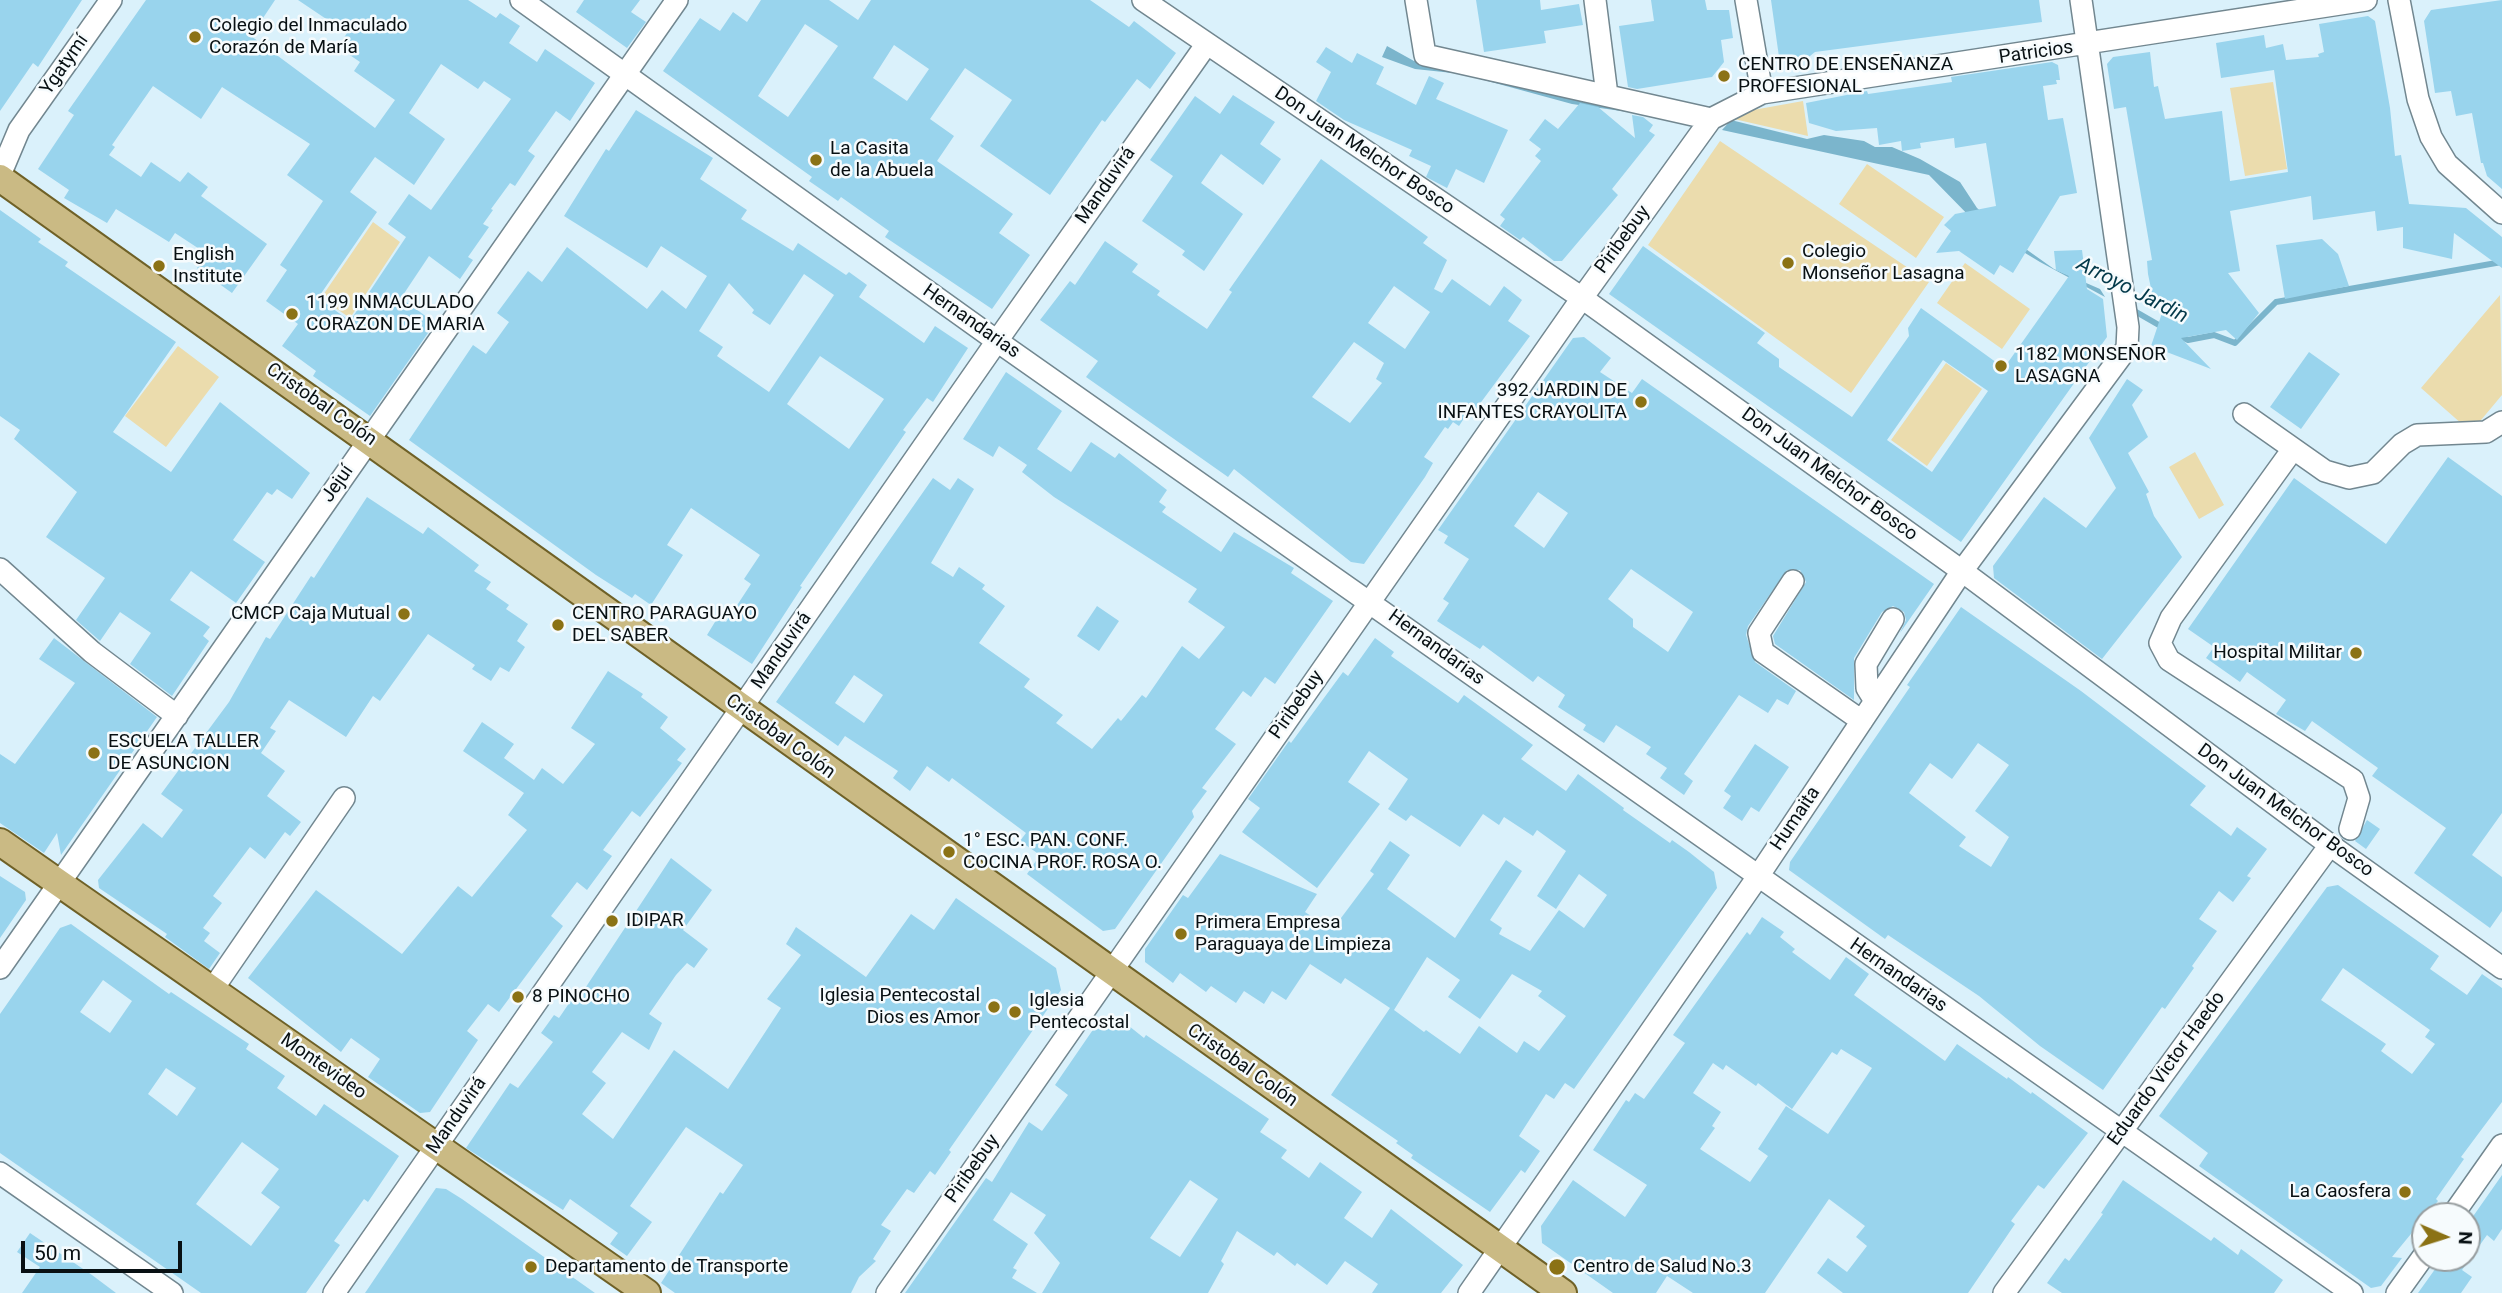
<!DOCTYPE html>
<meta charset="utf-8">
<style>
body{margin:0}
#map{position:relative;width:2502px;height:1293px;overflow:hidden;background:#daf1fb;font-family:Roboto,sans-serif}
canvas{display:block}
.north{position:absolute;left:2411px;top:1202px;width:70px;height:70px;box-sizing:border-box;background:#f6fbfd;border:2px solid #979d9f;border-radius:50%;rotate:93deg;font-size:19px;font-weight:700;line-height:28px;text-align:center;color:#081013}
.north::after{content:'';display:block;margin:auto;width:24px;height:32px;background:#8b7215;clip-path:polygon(50% 0,100% 100%,50% 72%,0 100%)}
.scale{position:absolute;left:21px;top:1241px;width:161px;height:32px;box-sizing:border-box;border:4px solid #081013;border-top:0;padding-left:9px;font-size:21px;line-height:24px;white-space:nowrap;color:#081013;-webkit-text-stroke:5px #f6fbfd;paint-order:stroke}
</style>
<div id="map">
<canvas width="2502" height="1293"></canvas>
<div class="north">N</div>
<div class="scale">50 m</div>
</div>
<script>
const ctx = document.querySelector('canvas').getContext('2d');
ctx.lineJoin = 'round';
function paint(path, color) { ctx.fillStyle = color; ctx.fill(path, 'evenodd'); }
const toPath = rows => new Path2D(rows.map(r => 'M' + r).join(''));
function stroke(path, color, width, dash) { ctx.strokeStyle = color; ctx.lineWidth = width; ctx.lineCap = dash ? 'butt' : 'round'; ctx.setLineDash(dash || []); ctx.stroke(path); }
function write(font, color, halo, rows, align = 'center') {
  ctx.font = font + ' Roboto,sans-serif'; ctx.lineWidth = 5; ctx.setLineDash([]); ctx.textBaseline = 'middle'; ctx.strokeStyle = halo; ctx.fillStyle = color; for (const [text, x, y, turn = 0] of rows) {
    ctx.save(); ctx.translate(x, y); ctx.rotate((+turn || 0) * Math.PI / 180); ctx.textAlign = isNaN(turn) ? turn : align; if (halo) ctx.strokeText(text, 0, 0); ctx.fillText(text, 0, 0); ctx.restore();
  }
}
paint(toPath([
 [2273,82,2287,169,2245,176,2230,88],
 [1803,101,1808,136,1734,119,1742,112],
 [1720,141,1929,282,1851,393,1648,245],
 [1867,164,1944,217,1916,258,1839,204],
 [373,222,400,242,350,318,321,298],
 [1965,263,2030,309,2002,349,1937,303],
 [2500,295,2502,395,2471,432,2421,388],
 [178,346,219,377,166,447,125,416],
 [1946,363,1982,389,1927,466,1891,440],
 [2195,452,2224,505,2199,519,2169,467]
]), '#ebdcad');
paint(toPath([
 [1387,46,1414,61,1457,66,1658,111,1628,112,1572,104,1462,74,1415,69,1382,57],
 [1731,120,1807,139,1824,135,1864,141,1875,147,1892,147,1920,159,1960,182,1977,208,2023,247,2054,269,2100,289,2105,297,2040,262,1977,224,1929,175,1722,130]
]), '#7bb5cc');
stroke(toPath([
 [2131,309,2164,328],
 [2177,335,2188,340,2214,335,2235,343,2276,302,2502,262]
]), '#7bb5cc', 6);
paint(toPath([
 [0,0,82,0,38,67,33,63,0,111],
 [146,0,275,0,251,36,375,128,395,100,354,71,360,62,338,47,347,33,298,0,468,0,496,18,500,13,520,26,509,43,537,62,545,49,595,83,570,121,556,111,528,151,535,156,515,186,510,183,491,209,493,210,483,224,489,227,468,257,473,260,460,279,429,256,401,298,435,323,370,416,313,376,316,371,282,346,298,324,266,301,287,270,280,265,323,201,287,175,310,144,222,87,201,119,153,86,112,145,115,147,109,155,141,177,151,162,180,182,188,172,208,187,201,196,267,244,232,293,197,268,207,254,175,233,169,242,116,209,107,223,64,198,69,190,38,169,74,115,68,111],
 [441,64,478,89,484,81,511,99,431,210,409,194,388,224,406,237,350,321,318,298,377,212,350,192,375,157,414,185,445,139,409,113],
 [584,0,640,0,631,12,646,22,627,48,576,12],
 [761,0,829,0,858,20,871,0,1090,0,1129,27,1134,21,1176,53,1150,89,1137,79,1105,122,1102,120,1050,195,980,146,1012,100,965,68,930,119,954,136,937,161,1013,214,999,233,1030,255,992,309,885,237,889,231,841,197,838,201,809,181,812,177,663,71,700,18,720,31,733,12,747,22],
 [805,24,838,46,788,117,758,96],
 [894,45,929,69,907,101,873,78],
 [1476,0,1540,0,1541,10,1579,4,1583,25,1544,31,1546,43,1484,52],
 [1651,0,1705,0,1707,10,1729,10,1733,38,1721,40,1724,62,1712,77,1637,89,1628,87,1619,26,1654,21],
 [1771,0,2039,0,2042,22,1815,52,1805,60,1791,62,1779,57],
 [2502,0,2502,189,2487,176,2483,163,2481,163,2472,113,2456,116,2451,91,2435,93,2424,21,2431,10],
 [2368,16,2375,21,2390,108,2395,156,2401,155,2409,204,2466,208,2502,237,2502,268,2454,233,2452,259,2403,248,2403,227,2377,231,2375,211,2313,220,2311,196,2230,211,2240,271,2228,273,2259,313,2237,340,2226,330,2181,338,2211,369,2151,346,2166,301,2154,303,2148,274,2147,261,2152,260,2126,107,2114,109,2107,64,2113,57,2150,52,2154,87,2158,86,2165,119,2222,111,2230,181,2288,172,2274,70,2221,78,2216,43,2264,35,2266,48,2283,44,2286,60,2319,57,2318,54,2324,52,2319,24],
 [1326,47,1352,63,1357,53,1384,67,1376,84,1416,105,1429,76,1444,83,1436,99,1508,130,1484,183,1456,169,1447,188,1426,177,1431,166,1409,156,1412,150,1344,120,1316,101,1331,72,1316,62],
 [2052,62,2058,65,2060,80,2056,80,2057,84,2043,86,2048,120,2063,118,2077,193,2060,196,2013,273,2000,265,1994,275,1959,251,1936,253,1951,231,1944,225,1955,214,1996,206,1986,143,1955,148,1954,138,1920,143,1921,148,1902,151,1901,141,1879,145,1877,128,1836,131,1809,123,1806,103,1867,91,1868,94,1952,82,1951,77],
 [1233,95,1275,122,1260,144,1281,159,1263,185,1221,154,1201,183,1243,214,1204,271,1182,255,1185,251,1142,221,1173,176,1150,160,1195,96,1220,114],
 [1580,103,1598,107,1635,138,1632,115,1643,117,1653,125,1649,131,1655,135,1612,189,1618,195,1562,261,1554,261,1523,237,1520,240,1500,226,1505,219,1500,215,1541,161,1535,156,1541,149,1529,140,1545,119,1558,129],
 [636,110,713,158,700,179,747,210,741,219,793,251,798,243,846,275,849,272,867,285,859,297,924,343,935,326,968,348,933,402,927,398,903,430,906,432,800,586,802,587,752,664,707,635,718,617,726,622,751,584,744,579,760,555,691,508,667,545,683,555,651,605,635,594,632,598,596,575,409,440,473,345,486,354,509,322,497,313,528,271,542,282,567,247,647,309,662,290,686,309,707,276,661,246,647,268,564,216,606,149,609,151],
 [804,274,834,295,769,392,717,356,723,347,699,331,729,283,754,310,752,313,770,325],
 [820,356,884,399,849,449,787,404],
 [1321,159,1428,237,1423,243,1447,260,1434,289,1442,293,1452,279,1490,306,1504,286,1522,300,1508,321,1530,336,1476,409,1472,406,1459,426,1453,422,1448,429,1445,427,1424,457,1433,463,1425,477,1364,564,1351,562,1234,469,1228,477,1086,377,1098,361,1040,320,1070,281,1075,285,1105,241,1138,264,1132,272,1160,291,1157,295,1207,329,1232,292,1229,290],
 [1394,286,1430,312,1405,349,1368,323],
 [1354,342,1384,363,1376,379,1382,383,1350,423,1312,397],
 [0,210,41,239,38,242,68,262,65,266,176,342,113,432,171,472,220,402,310,473,292,499,277,489,272,495,267,492,233,540,265,562,236,603,191,571,170,600,210,627,203,636,209,641,172,696,130,664,151,633,120,612,100,641,76,620,105,578,46,537,77,492,14,439,20,430,0,416],
 [2322,239,2338,254,2349,286,2285,299,2276,245],
 [1643,246,1765,333,1757,343,1779,359,1779,367,1852,417,1909,336,1908,328,1921,308,2004,368,2069,276,2056,270,2054,251,2082,250,2087,289,2103,299,2107,337,1961,542,1609,294],
 [1943,360,1988,391,1932,472,1887,440],
 [1584,337,1611,358,1600,372,1632,393,1642,379,1934,584,1900,633,1906,620,1904,612,1893,606,1882,612,1854,658,1854,700,1775,644,1773,636,1806,582,1800,570,1787,570,1748,626,1746,635,1755,662,1796,691,1788,705,1777,699,1768,713,1739,695,1684,774,1693,781,1684,795,1660,778,1667,768,1646,754,1651,747,1616,725,1604,743,1583,730,1586,725,1558,707,1565,695,1538,676,1533,682,1483,645,1480,649,1437,621,1449,603,1443,599,1469,559,1444,543,1448,536,1438,530,1573,338],
 [1538,492,1568,513,1544,548,1514,526],
 [1631,569,1693,612,1668,652,1633,627,1633,619,1608,599],
 [2309,352,2340,374,2301,429,2270,407],
 [1006,372,1062,411,1037,449,1071,472,1091,442,1115,458,1119,453,1167,490,1159,502,1166,507,1162,512,1221,552,1234,532,1294,568,1291,573,1333,601,1275,684,1265,677,1251,697,1243,691,1215,729,1236,744,1202,788,1207,791,1192,811,1194,817,1115,929,1103,931,1027,874,1040,855,1020,841,1026,833,952,778,949,782,927,766,910,791,893,778,898,771,845,736,838,746,776,702,933,478,950,490,958,478,974,489,931,563,953,577,959,567,985,585,982,589,1005,606,979,643,1030,679,1024,687,1063,715,1056,723,1092,749,1118,718,1121,721,1142,695,1146,698,1182,646,1199,659,1225,627,1188,602,1197,589,1054,497,1022,472,1027,465,999,446,993,457,963,439],
 [854,675,883,695,864,723,835,703],
 [2127,379,2143,390,2132,405,2148,437,2128,453,2149,492,2146,494,2154,516,2182,557,2102,659,1994,578,1993,566,2044,497,2086,528,2116,488,2089,438],
 [2448,457,2502,496,2502,813,2472,855,2502,877,2502,911,2490,928,2414,873,2446,828,2372,776,2378,768,2312,721,2305,731,2276,714,2286,700,2247,672,2240,682,2206,658,2214,647,2188,629,2294,478,2386,544],
 [367,497,423,534,428,527,479,565,474,571,491,582,486,589,509,605,506,609,528,624,517,641,525,647,509,672,500,667,491,681,472,669,475,665,428,634,380,701,373,696,346,737,289,700,270,728,276,731,261,753,285,771,267,796,301,822,290,836,285,832,265,859,250,847,213,896,222,903,203,928,210,933,204,941,220,953,209,969,165,937,167,934,99,888,98,880,143,823,162,838,183,810,161,794,229,702,266,637,270,639,311,576,314,578],
 [1097,606,1119,621,1099,651,1077,636],
 [1961,607,2081,691,2206,786,2190,805,2231,836,2237,827,2267,849,2247,876,2251,878,2233,902,2219,891,2199,919,2217,931,2192,966,2194,968,2165,1009,2162,1007,2103,1090,2040,1046,1979,996,1888,935,1885,939,1789,870,1790,862,1910,687,1907,685],
 [1978,743,2009,765,1975,811,2009,837,1991,867,1959,846,1966,837,1909,793,1930,763,1952,779],
 [54,638,157,717,61,855,57,833,44,853,0,823,0,754,15,764,75,683,39,659],
 [1375,638,1394,652,1391,656,1458,703,1464,695,1533,745,1521,759,1566,791,1578,774,1624,808,1623,810,1670,843,1672,840,1689,852,1714,872,1717,888,1574,1089,1565,1083,1554,1099,1546,1094,1519,1136,1540,1151,1525,1173,1521,1170,1490,1212,1411,1158,1413,1155,1396,1143,1398,1141,1331,1095,1390,1008,1345,978,1341,984,1310,964,1286,1000,1272,991,1264,1004,1244,991,1236,1003,1211,986,1206,992,1180,973,1173,983,1145,962,1145,949,1183,895,1188,898,1220,854,1317,894,1305,912,1332,930,1374,874,1370,871,1390,841,1410,855,1387,889,1455,938,1506,860,1522,871,1490,920,1502,928,1499,934,1530,951,1559,910,1584,928,1607,895,1579,874,1556,909,1537,896,1566,851,1537,830,1533,836,1504,817,1499,825,1483,814,1460,847,1411,815,1406,821,1388,809,1408,779,1369,751,1348,782,1380,804,1317,888,1242,832,1260,808,1248,799,1289,741,1291,743,1343,672,1348,676],
 [1427,957,1460,980,1448,997,1480,1019,1512,974,1542,991,1538,996,1566,1016,1539,1051,1524,1041,1517,1053,1479,1026,1460,1054,1426,1030,1424,1032,1394,1010],
 [608,671,643,694,641,697,668,717,660,728,686,749,677,760,682,763,640,817,632,811,603,850,612,856,587,890,577,882,551,916,563,926,499,1012,488,1004,467,1031,478,1040,430,1112,420,1113,368,1077,380,1059,351,1038,341,1052,248,978,316,890,402,954,458,886,472,897,527,830,508,815,524,793,463,751,482,722,514,744,504,758,534,780,542,768,563,784,595,744,571,728],
 [1755,744,1789,767,1759,812,1751,807,1742,821,1723,808,1731,796,1724,791],
 [2367,820,2380,829,2366,849,2355,841],
 [671,858,712,890,683,930,708,949,694,968,687,963,676,975,649,1014,662,1023,649,1050,622,1032,592,1072,606,1083,582,1114,613,1139,674,1050,728,1089,781,1008,767,999,801,955,786,944,796,927,866,977,911,914,934,930,956,898,1056,968,1061,990,949,1150,951,1152,935,1175,930,1171,914,1193,907,1189,881,1225,891,1231,873,1259,876,1261,859,1277,851,1293,675,1293,661,1283,720,1192,723,1194,743,1165,686,1127,630,1206,652,1222,627,1256,610,1244,618,1233,570,1199,563,1210,466,1148,510,1083,518,1088,553,1042,541,1033,554,1015,559,1018,574,996,578,999],
 [0,876,25,892,26,900,0,938],
 [2338,885,2439,956,2430,969,2467,995,2482,974,2502,988,2502,1102,2461,1157,2464,1159,2436,1199,2438,1201,2392,1257,2402,1258,2381,1286,2371,1288,2199,1166,2208,1153,2159,1116,2327,887],
 [2343,968,2430,1030,2425,1037,2435,1044,2412,1074,2381,1051,2386,1044,2321,1000],
 [1762,917,1784,932,1780,937,1795,949,1792,952,1830,980,1846,957,1869,974,1854,995,1945,1061,1957,1044,2007,1079,2008,1077,2031,1094,2032,1092,2088,1133,2044,1189,2038,1185,2011,1221,2015,1224,1968,1293,1843,1293,1817,1273,1828,1258,1847,1272,1867,1246,1856,1237,1865,1226,1829,1199,1765,1293,1693,1293,1667,1276,1656,1293,1613,1293,1542,1243,1541,1226,1573,1180,1625,1217,1647,1185,1593,1150,1626,1100,1629,1102,1635,1093,1644,1099,1685,1043,1673,1035,1747,932,1750,935],
 [1841,1049,1872,1068,1828,1134,1786,1106,1758,1149,1768,1156,1750,1182,1700,1149,1715,1128,1712,1126,1721,1112,1693,1093,1713,1063,1723,1070,1726,1065,1756,1086,1758,1083,1792,1109,1832,1052,1837,1055],
 [71,924,169,994,171,992,249,1044,246,1049,285,1076,277,1088,316,1116,324,1104,399,1156,368,1202,364,1199,334,1241,340,1245,306,1293,201,1293,0,1153,0,1014,60,928],
 [103,980,132,1001,110,1033,80,1012],
 [166,1068,196,1088,177,1116,148,1094],
 [242,1142,279,1169,261,1193,280,1207,251,1246,196,1204],
 [1101,1018,1111,1018,1129,1026,1144,1038,1146,1035,1269,1119,1260,1132,1287,1150,1281,1158,1309,1178,1320,1162,1362,1192,1344,1218,1372,1238,1391,1209,1463,1265,1441,1293,1372,1293,1378,1284,1345,1261,1327,1285,1297,1263,1295,1266,1277,1252,1274,1256,1237,1231,1221,1261,1224,1264,1208,1293,1042,1293,1060,1263,1034,1233,1046,1215,1011,1192,993,1220,1028,1244,1013,1268,1017,1270,1012,1278,1037,1293,905,1293,986,1178,992,1182,1029,1122,1042,1131,1068,1095,1055,1085],
 [1190,1180,1218,1199,1180,1257,1150,1238],
 [2502,1175,2502,1229,2494,1241,2487,1235,2462,1270,2472,1277,2461,1293,2418,1293,2443,1258,2467,1258,2467,1225],
 [2123,1180,2211,1241,2214,1237,2238,1255,2241,1249,2283,1280,2274,1293,2062,1293,2047,1283,2065,1258,2069,1261,2103,1214,2101,1213],
 [436,1188,446,1189,462,1199,595,1293,365,1293],
 [30,1233,92,1275,116,1293,22,1293,40,1267,17,1252]
]), '#99d4ed');
const minor = toPath([
 [521,0,997,341,2352,1293],
 [1143,0,1582,298,1962,571,2330,845,2502,968],
 [1416,0,1425,55,1711,119],
 [1595,0,1607,95],
 [1746,0,1762,93],
 [2399,0,2418,99,2431,137,2447,164,2502,213],
 [0,175,19,130,111,0],
 [2244,414,2325,471,2349,478,2373,473,2402,444,2417,435,2486,432,2502,422],
 [2293,449,2171,618,2160,643,2169,660,2353,780,2359,798,2350,829],
 [0,569,92,652,177,716],
 [1793,581,1759,633,1763,652,1862,721],
 [1875,701,1867,688,1866,664,1893,619],
 [0,968,677,0],
 [212,990,344,798],
 [0,1173,172,1293],
 [2452,1216,2502,1145],
 [334,1293,997,341,1206,45],
 [887,1293,1582,298,1711,119,1762,93,2366,0],
 [1469,1293,1757,878,1962,571,2127,348,2128,327,2081,0],
 [2004,1293,2330,845],
 [2397,1293,2425,1254]
]);
const major = toPath([
 [0,178,1563,1293],
 [0,842,647,1293]
]);
stroke(minor, '#728790', 24);
stroke(major, '#6f6127', 30);
stroke(minor, '#fff', 21);
stroke(major, '#caba84', 26);
for (const [x, y, r, color] of [
 [195,37,7,"#8b7215"],
 [1724,76,7,"#8b7215"],
 [816,160,7,"#8b7215"],
 [1788,263,7,"#8b7215"],
 [159,266,7,"#8b7215"],
 [292,314,7,"#8b7215"],
 [2001,366,7,"#8b7215"],
 [1641,402,7,"#8b7215"],
 [404,614,7,"#8b7215"],
 [558,625,7,"#8b7215"],
 [2356,653,7,"#8b7215"],
 [94,753,7,"#8b7215"],
 [949,852,7,"#8b7215"],
 [612,921,7,"#8b7215"],
 [1181,934,7,"#8b7215"],
 [518,997,7,"#8b7215"],
 [994,1007,7,"#8b7215"],
 [1015,1012,7,"#8b7215"],
 [2405,1192,7,"#8b7215"],
 [531,1267,7,"#8b7215"],
 [1557,1267,9,"#8b7215"]
]) { const dot = new Path2D(); dot.arc(x, y, r, 0, 2 * Math.PI); ctx.fillStyle = color; ctx.fill(dot); stroke(dot, '#f6fbfd', 2.5); }
write('19px', '#081013', '#f6fbfd', [
 ["Colegio del Inmaculado",209,26],
 ["Corazón de María",209,48],
 ["CENTRO DE ENSEÑANZA",1738,65],
 ["PROFESIONAL",1738,87],
 ["La Casita",830,149],
 ["de la Abuela",830,171],
 ["Colegio",1802,252],
 ["Monseñor Lasagna",1802,274],
 ["English",173,255],
 ["Institute",173,277],
 ["1199 INMACULADO",306,303],
 ["CORAZON DE MARIA",306,325],
 ["1182 MONSEÑOR",2015,355],
 ["LASAGNA",2015,377],
 ["392 JARDIN DE",1627,391,"right"],
 ["INFANTES CRAYOLITA",1627,413,"right"],
 ["CMCP Caja Mutual",390,614,"right"],
 ["CENTRO PARAGUAYO",572,614],
 ["DEL SABER",572,636],
 ["Hospital Militar",2342,653,"right"],
 ["ESCUELA TALLER",108,742],
 ["DE ASUNCION",108,764],
 ["1° ESC. PAN. CONF.",963,841],
 ["COCINA PROF. ROSA O.",963,863],
 ["IDIPAR",626,921],
 ["Primera Empresa",1195,923],
 ["Paraguaya de Limpieza",1195,945],
 ["Iglesia Pentecostal",980,996,"right"],
 ["Dios es Amor",980,1018,"right"],
 ["8 PINOCHO",532,997],
 ["Iglesia",1029,1001],
 ["Pentecostal",1029,1023],
 ["La Caosfera",2391,1192,"right"],
 ["Departamento de Transporte",545,1267],
 ["Centro de Salud No.3",1573,1267]
], 'left');
write('19px', '#081013', '#f6fbfd', [
 ["Patricios",2036,53,-8],
 ["Ygatymí",65,65,-55],
 ["Don Juan Melchor Bosco",1364,151,34],
 ["Manduvirá",1106,186,-55],
 ["Piribebuy",1623,240,-54],
 ["Hernandarias",971,322,35],
 ["Cristobal Colón",321,405,35],
 ["Don Juan Melchor Bosco",1829,475,36],
 ["Jejuí",338,484,-55],
 ["Hernandarias",1436,648,36],
 ["Manduvirá",782,651,-55],
 ["Piribebuy",1297,705,-55],
 ["Cristobal Colón",780,737,36],
 ["Don Juan Melchor Bosco",2285,811,36],
 ["Humaita",1796,819,-56],
 ["Hernandarias",1898,976,35],
 ["Cristobal Colón",1242,1066,35],
 ["Montevideo",323,1067,35],
 ["Eduardo Victor Haedo",2167,1069,-54],
 ["Manduvirá",457,1116,-55],
 ["Piribebuy",973,1169,-55]
]);
write('italic 21px', '#03394a', '#f6fbfd', [
 ["Arroyo Jardin",2132,291,27]
]);
</script>
